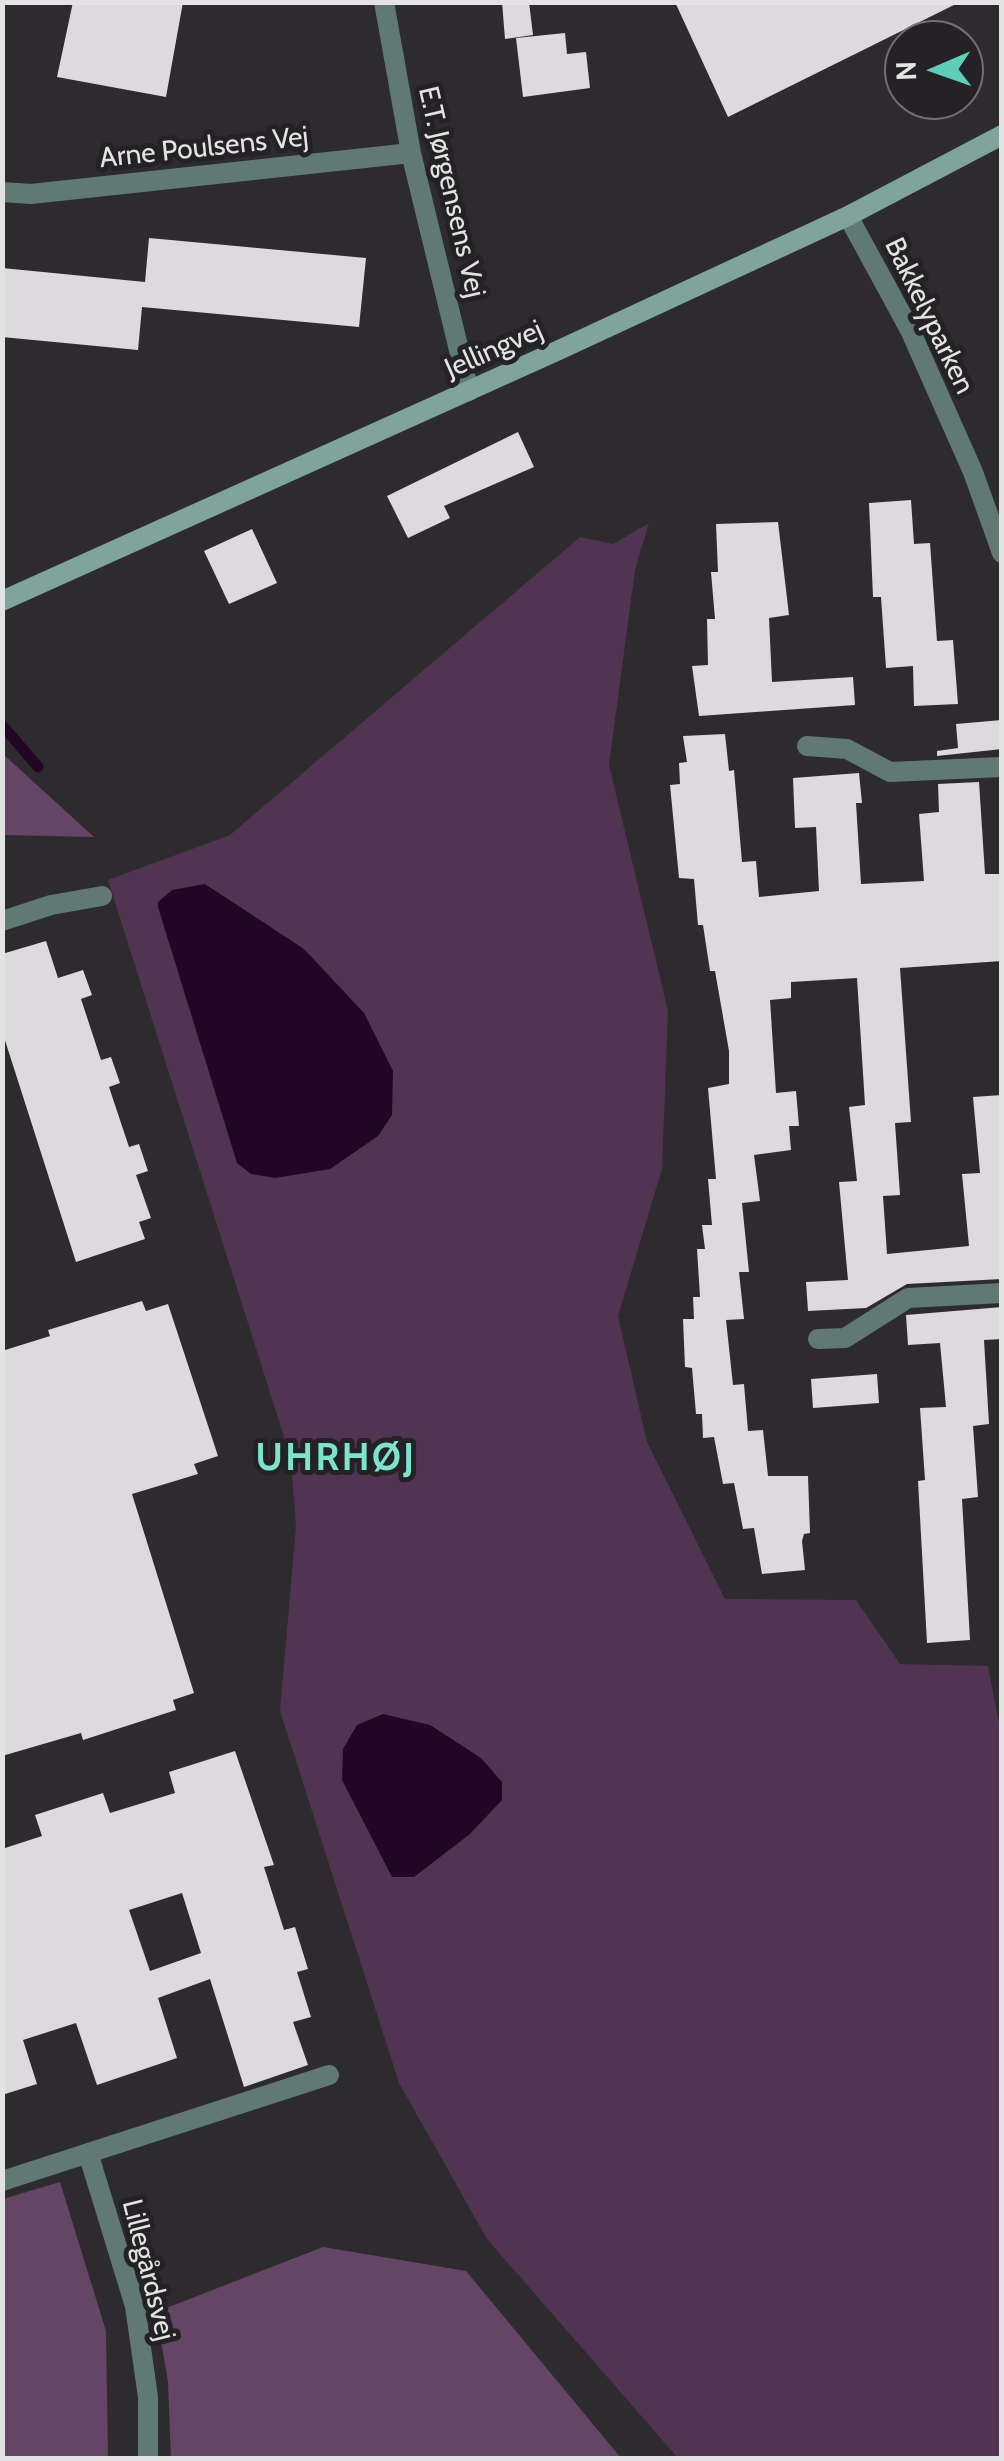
<!DOCTYPE html>
<meta charset="utf-8">
<style>
body{margin:0}
#map{position:relative;width:1004px;height:2461px;overflow:hidden;background:#2e2b2e;font-family:Cabin,sans-serif}
canvas{display:block}
.frame{position:absolute;inset:0;border:5px solid #e4e3e4;pointer-events:none}
.north{position:absolute;left:884px;top:20px;width:100px;height:100px;box-sizing:border-box;background:#242224;border:2px solid #716f71;border-radius:50%;rotate:268deg;font-size:28px;font-weight:700;line-height:40px;text-align:center;color:#e4e3e4}
.north::after{content:'';display:block;margin:auto;width:35px;height:45px;background:#5eceb8;clip-path:polygon(50% 0,100% 100%,50% 72%,0 100%)}
</style>
<div id="map">
<canvas width="1004" height="2461"></canvas>
<div class="frame"></div>
<div class="north">N</div>
</div>
<script>
const ctx = document.querySelector('canvas').getContext('2d');
ctx.lineJoin = 'round';
function paint(path, color) { ctx.fillStyle = color; ctx.fill(path, 'evenodd'); }
const toPath = rows => new Path2D(rows.map(r => 'M' + r).join(''));
function stroke(path, color, width, dash) { ctx.strokeStyle = color; ctx.lineWidth = width; ctx.lineCap = dash ? 'butt' : 'round'; ctx.setLineDash(dash || []); ctx.stroke(path); }
function write(font, color, halo, rows, align = 'center') {
  ctx.font = font + ' Cabin,sans-serif'; ctx.lineWidth = 10; ctx.setLineDash([]); ctx.textBaseline = 'middle'; ctx.strokeStyle = halo; ctx.fillStyle = color; for (const [text, x, y, turn = 0] of rows) {
    ctx.save(); ctx.translate(x, y); ctx.rotate((+turn || 0) * Math.PI / 180); ctx.textAlign = isNaN(turn) ? turn : align; if (halo) ctx.strokeText(text, 0, 0); ctx.fillText(text, 0, 0); ctx.restore();
  }
}
paint(toPath([
 [649,523,635,570,609,765,668,1011,662,1169,618,1316,647,1442,725,1599,856,1600,900,1664,988,1666,1002,1739,1001,2458,678,2458,487,2239,399,2083,280,1711,296,1526,291,1459,108,880,230,835,580,537,613,544]
]), '#503451');
paint(toPath([
 [3,754,94,837,3,835],
 [60,2182,106,2331,108,2458,3,2458,3,2199],
 [323,2247,466,2271,621,2458,171,2458,168,2382,156,2312]
]), '#644565');
paint(toPath([
 [205,884,304,949,364,1013,393,1071,392,1115,378,1136,330,1169,275,1178,251,1174,237,1163,158,907,158,902,172,890],
 [383,1714,430,1725,481,1758,502,1782,502,1800,470,1834,414,1877,392,1877,342,1780,343,1749,357,1725]
]), '#220724');
stroke(toPath([
 [2,725,38,767]
]), '#220724', 11);
paint(toPath([
 [73,2,183,2,166,97,57,77],
 [502,2,529,2,533,35,505,39],
 [675,2,960,2,728,117],
 [565,33,567,54,586,52,590,88,523,97,516,38],
 [149,238,366,258,359,327,142,307,138,350,2,337,2,268,145,282],
 [518,432,534,467,444,506,450,518,408,538,387,496],
 [911,500,914,544,930,543,937,641,953,640,958,704,914,706,913,666,886,668,881,597,873,597,869,503],
 [778,522,789,615,769,618,772,682,853,677,855,705,699,716,692,666,708,665,707,619,715,619,711,572,718,572,716,524],
 [252,529,277,583,229,604,204,551],
 [1002,720,1002,749,937,756,937,751,958,748,956,724],
 [725,734,729,771,734,770,742,862,756,861,759,897,819,891,816,827,795,828,793,778,859,773,862,803,856,803,861,884,924,881,919,814,939,812,938,784,979,782,985,874,1002,874,1002,961,900,968,911,1122,895,1123,900,1195,883,1196,887,1254,969,1246,962,1174,980,1173,973,1097,1002,1095,1002,1279,907,1284,866,1308,808,1311,806,1282,848,1280,839,1182,857,1181,849,1107,865,1105,857,978,791,982,791,998,770,1000,776,1093,796,1091,799,1126,789,1126,791,1150,754,1155,760,1201,742,1203,749,1272,739,1272,744,1319,726,1320,733,1385,744,1384,748,1431,763,1430,768,1476,808,1476,810,1533,804,1534,802,1541,805,1570,762,1574,754,1528,743,1529,734,1483,723,1484,714,1437,703,1438,702,1414,696,1414,692,1368,685,1367,683,1319,694,1319,693,1297,700,1297,697,1249,705,1249,702,1225,712,1225,708,1179,716,1179,708,1088,729,1084,729,1051,715,971,710,971,703,925,698,925,694,879,679,878,670,785,680,784,679,763,687,762,683,736],
 [46,941,58,978,83,970,92,995,81,999,101,1060,111,1057,120,1083,109,1087,129,1147,139,1144,148,1171,136,1175,151,1218,139,1222,145,1239,76,1262,2,1031,2,954],
 [142,1301,146,1311,168,1304,218,1456,194,1464,198,1474,132,1494,194,1693,173,1700,176,1710,83,1740,81,1733,2,1756,2,1351,50,1336,48,1330],
 [1002,1307,1002,1339,984,1340,989,1424,973,1426,978,1497,962,1499,970,1640,927,1643,918,1481,925,1480,920,1408,946,1407,940,1343,908,1345,906,1315],
 [877,1374,879,1403,813,1408,811,1379],
 [235,1751,274,1865,264,1867,284,1930,295,1927,308,1969,297,1972,311,2017,293,2022,308,2065,244,2087,210,1979,158,1998,177,2058,97,2085,76,2023,23,2040,37,2084,2,2095,2,1849,42,1836,35,1815,103,1793,110,1813,175,1793,169,1772],
 [182,1893,201,1953,150,1971,129,1910]
]), '#dcdadc');
stroke(toPath([
 [384,2,411,153,469,391],
 [2,192,31,194,411,153],
 [848,216,910,330,973,472,1002,553],
 [807,746,847,749,890,772,1002,767],
 [2,921,51,905,102,896],
 [818,1339,845,1338,908,1298,1002,1293],
 [89,2156,135,2306,148,2397,148,2458],
 [2,2181,329,2075]
]), '#617973', 20);
stroke(toPath([
 [2,601,559,350,848,216,1002,135]
]), '#7ea49b', 20);
write('28px', '#e4e3e4', '#242224', [
 ["Arne Poulsens Vej",204,148,-6],
 ["E.T. Jørgensens Vej",451,192,77],
 ["Bakkelyparken",929,316,64],
 ["Jellingvej",494,350,-24],
 ["Lillegårdsvej",148,2270,76]
]);
ctx.letterSpacing = '2.5px';
write('bold 38px', '#7ee3cd', '#242224', [
 ["UHRHØJ",336,1459]
]);
ctx.letterSpacing = '0px';
</script>
